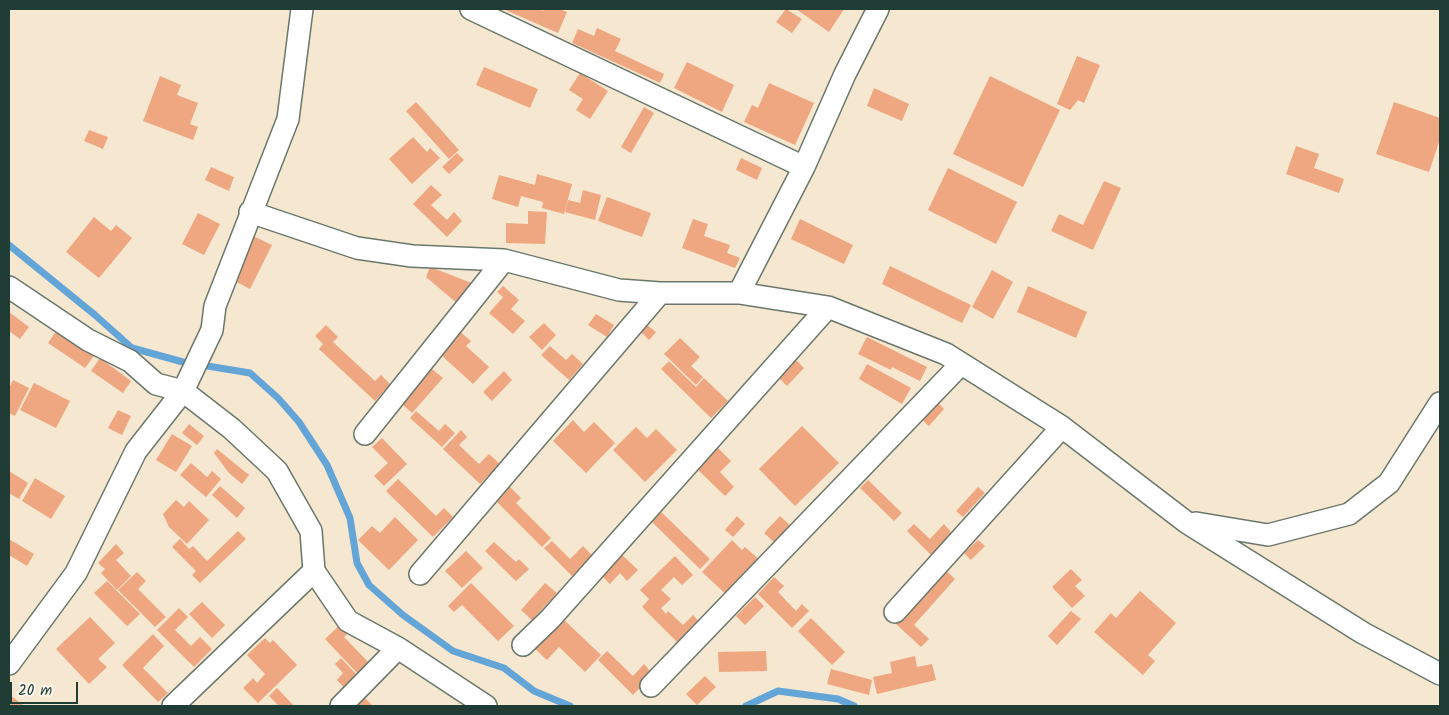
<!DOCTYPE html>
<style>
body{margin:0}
#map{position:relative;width:1449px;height:715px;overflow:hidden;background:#f6e7d1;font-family:Kalam,sans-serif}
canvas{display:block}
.frame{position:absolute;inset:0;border:10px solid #1f3d34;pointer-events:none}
.scale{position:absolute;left:10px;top:682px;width:68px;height:22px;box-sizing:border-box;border:2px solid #1f3d34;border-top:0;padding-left:6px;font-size:15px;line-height:18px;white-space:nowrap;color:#1f3d34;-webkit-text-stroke:4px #fbf7ec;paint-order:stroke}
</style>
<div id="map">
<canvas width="1449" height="715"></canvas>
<div class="frame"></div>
<div class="scale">20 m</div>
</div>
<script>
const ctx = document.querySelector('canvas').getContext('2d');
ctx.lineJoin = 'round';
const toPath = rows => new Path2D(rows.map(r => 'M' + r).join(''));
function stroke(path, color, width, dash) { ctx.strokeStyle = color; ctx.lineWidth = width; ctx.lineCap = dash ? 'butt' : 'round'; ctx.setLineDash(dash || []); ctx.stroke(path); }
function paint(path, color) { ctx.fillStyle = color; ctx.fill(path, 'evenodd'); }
stroke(toPath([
 [9,245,95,315,132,348,183,362,250,373,278,398,299,422,327,465,350,518,357,563,369,585,403,615,453,651,504,668,534,691,570,706],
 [746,706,778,691,838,699,854,706]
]), '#64a5d8', 7);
paint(toPath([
 [503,9,538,9,543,11,544,9,559,9,567,12,558,33],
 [786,9,802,19,792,33,776,22],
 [796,9,844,9,829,32],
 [597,28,621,39,615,51,664,74,660,83,572,43,578,29,594,36],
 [1077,56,1100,65,1084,103,1078,100,1070,110,1057,104],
 [687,62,734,85,722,112,674,88],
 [484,67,538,89,530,108,476,85],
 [580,73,608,91,590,119,576,110,583,99,569,90],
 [160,76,181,85,177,95,198,103,190,124,198,127,193,140,143,121],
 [990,76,1060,110,1023,187,953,154],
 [769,83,814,103,795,145,744,122,752,105,758,108],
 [874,88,909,104,902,121,867,106],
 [416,102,459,150,449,159,406,111],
 [1394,102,1440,118,1440,139,1429,172,1376,154],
 [644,107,654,113,631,153,621,147],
 [89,130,108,137,103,149,84,141],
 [413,137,427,152,430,148,440,158,412,184,389,159],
 [1296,146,1319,154,1314,168,1344,179,1339,193,1286,174],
 [457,153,464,160,449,174,442,167],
 [741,158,762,168,757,180,736,170],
 [211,167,234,177,229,191,205,180],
 [948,168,1017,202,996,244,928,210],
 [537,174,572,184,564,214,542,208,543,202,521,196,518,207,492,199,499,175,535,185],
 [1104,181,1121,188,1093,250,1051,231,1059,214,1083,225],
 [431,185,442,195,431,205,447,220,454,212,462,221,447,237,413,204],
 [583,190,601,195,595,220,565,212,568,200,580,203],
 [607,197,651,213,642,237,598,221],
 [528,211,547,212,545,244,506,243,506,223,528,224],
 [198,213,220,224,204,255,182,244],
 [94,217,111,231,116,225,132,238,99,278,66,252],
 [693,219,708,224,704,236,730,245,727,253,740,258,735,268,682,248],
 [800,219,853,245,844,264,791,239],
 [249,234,272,245,250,289,227,277],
 [890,266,971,305,962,323,882,284],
 [430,267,477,285,458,304,426,277],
 [992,270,1013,282,993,319,972,307],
 [503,286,519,300,511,309,525,321,513,334,489,313,503,297,497,292],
 [1028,286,1087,312,1076,338,1017,312],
 [9,312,29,327,20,339,9,331],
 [596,314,614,325,607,337,588,325],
 [544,323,556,335,542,350,529,337],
 [646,324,656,332,649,340,640,331],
 [326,325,338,337,333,342,375,381,381,375,390,384,375,401,319,349,323,344,315,336],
 [59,327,96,353,85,368,48,343],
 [459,331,471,341,466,346,489,367,473,384,439,353],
 [867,337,927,367,920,381,892,367,891,370,858,354],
 [680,338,700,357,691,366,703,377,696,385,664,354],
 [550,346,566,360,572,354,583,364,569,380,541,355],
 [100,358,131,381,123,393,91,371],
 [796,360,804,368,787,386,779,378],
 [669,361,696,387,704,378,728,401,711,418,661,369],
 [867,364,911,388,902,404,859,379],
 [432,369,443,378,412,413,401,403],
 [504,371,512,380,492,401,483,392],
 [13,380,29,388,15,416,9,413,9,388],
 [34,383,70,401,56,428,20,410],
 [936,401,944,409,929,426,920,418],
 [118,410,131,416,122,435,108,428],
 [416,411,439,431,445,424,455,433,442,447,410,418],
 [573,420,584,432,594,422,615,443,586,473,553,441],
 [189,424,204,436,197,445,182,433],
 [802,426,839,463,795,506,759,469],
 [636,427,647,438,656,429,677,450,645,482,613,450],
 [461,430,467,437,459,445,479,464,489,454,500,464,480,484,443,449],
 [172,434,192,446,176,472,156,460],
 [382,438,407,464,384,486,374,476,388,463,372,447],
 [717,447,731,461,720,472,734,487,725,496,696,468],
 [217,449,249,475,242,484,229,473,214,453],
 [191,463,207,477,212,471,221,479,206,497,180,475],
 [9,471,28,483,19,499,9,493],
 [35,478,65,496,51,519,22,501],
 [398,479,436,516,444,508,453,517,433,537,386,491],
 [868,480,902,513,894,521,860,488],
 [506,483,521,498,516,503,551,538,542,547,492,497],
 [220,486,245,508,237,518,212,495],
 [978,487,985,493,963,517,956,511],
 [176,500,184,507,189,501,209,520,187,544,169,527,163,514],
 [660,511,710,559,700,569,651,521],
 [737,516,745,524,733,537,725,530],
 [780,516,793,528,777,545,764,533],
 [395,517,418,540,389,570,358,540,372,526,380,533],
 [914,524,930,539,944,524,952,533,931,555,907,531],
 [238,531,246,539,200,583,192,575,196,571,172,547,180,539,189,549,193,546,207,561],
 [9,539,34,554,27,566,9,555],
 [732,540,742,550,745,547,762,562,729,597,702,572],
 [978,540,985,546,971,560,964,553],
 [552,541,570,559,583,546,592,555,572,576,544,548],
 [494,542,516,562,519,559,529,569,516,581,485,551],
 [116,544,124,553,116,560,131,576,117,590,101,573,105,569,98,563],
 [466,551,483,568,462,588,445,571],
 [620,553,638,570,627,581,620,573,610,584,600,574],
 [675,556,693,575,682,585,674,577,661,590,671,599,661,608,666,614,668,611,683,625,693,615,702,625,681,646,642,607,649,599,640,590],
 [944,569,955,579,914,625,929,639,921,647,895,623],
 [1071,569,1082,580,1075,586,1085,596,1072,608,1052,587],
 [137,572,146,581,138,589,166,617,155,627,118,590],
 [774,577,784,586,778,592,796,611,802,604,809,611,792,628,758,594],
 [107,581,140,614,127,626,94,593],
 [471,583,514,626,498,641,462,605,454,612,448,606],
 [545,583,557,593,532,620,521,610],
 [1140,591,1176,623,1148,655,1155,661,1143,675,1094,632,1111,613,1116,618],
 [755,597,764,606,745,625,736,616],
 [202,602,225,625,212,638,189,614],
 [179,608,188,617,175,630,191,646,200,637,212,649,194,667,157,630],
 [1071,611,1081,619,1057,645,1048,636],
 [90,617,115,643,98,659,107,667,89,684,56,649],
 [562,618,601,655,585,672,559,647,547,660,533,647],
 [811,618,845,652,832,665,798,631],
 [343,622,351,630,344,637,371,665,360,676,325,639],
 [153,634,164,646,143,668,168,693,158,702,122,665],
 [265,638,270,643,273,640,297,665,258,703,243,688,253,678,257,683,265,674,247,655],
 [607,651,633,676,644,664,653,674,633,695,598,660],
 [766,651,767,671,719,672,718,652],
 [915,656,917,667,932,664,936,680,877,694,873,677,892,673,890,662],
 [341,658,358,676,345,689,337,680,343,673,335,664],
 [831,669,872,680,869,695,827,684],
 [705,676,716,687,697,705,686,694],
 [277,688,294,706,279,706,269,696],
 [10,695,24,706,9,706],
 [363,696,373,706,353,706]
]), '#eea780');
const street = toPath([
 [471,9,804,167],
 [250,212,357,248,412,256,504,260,619,290,660,293,739,293,828,307,946,354,1062,427,1186,522,1363,633,1440,674],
 [9,287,88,340,130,361,156,384,183,391,232,429,277,471,311,531,314,571,348,621,398,648,486,706],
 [739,293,804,167,845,74,878,9],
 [365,434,504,260],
 [1196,523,1268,535,1349,514,1389,483,1440,403],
 [420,574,660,293],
 [895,612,1062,427],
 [523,645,550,619,828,307],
 [9,664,76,573,136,451,183,391,212,330,215,306,288,119,302,9],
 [651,686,961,364],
 [173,706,314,571],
 [341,706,398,648]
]);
stroke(street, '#6a786b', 24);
stroke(street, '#fff', 21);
</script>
